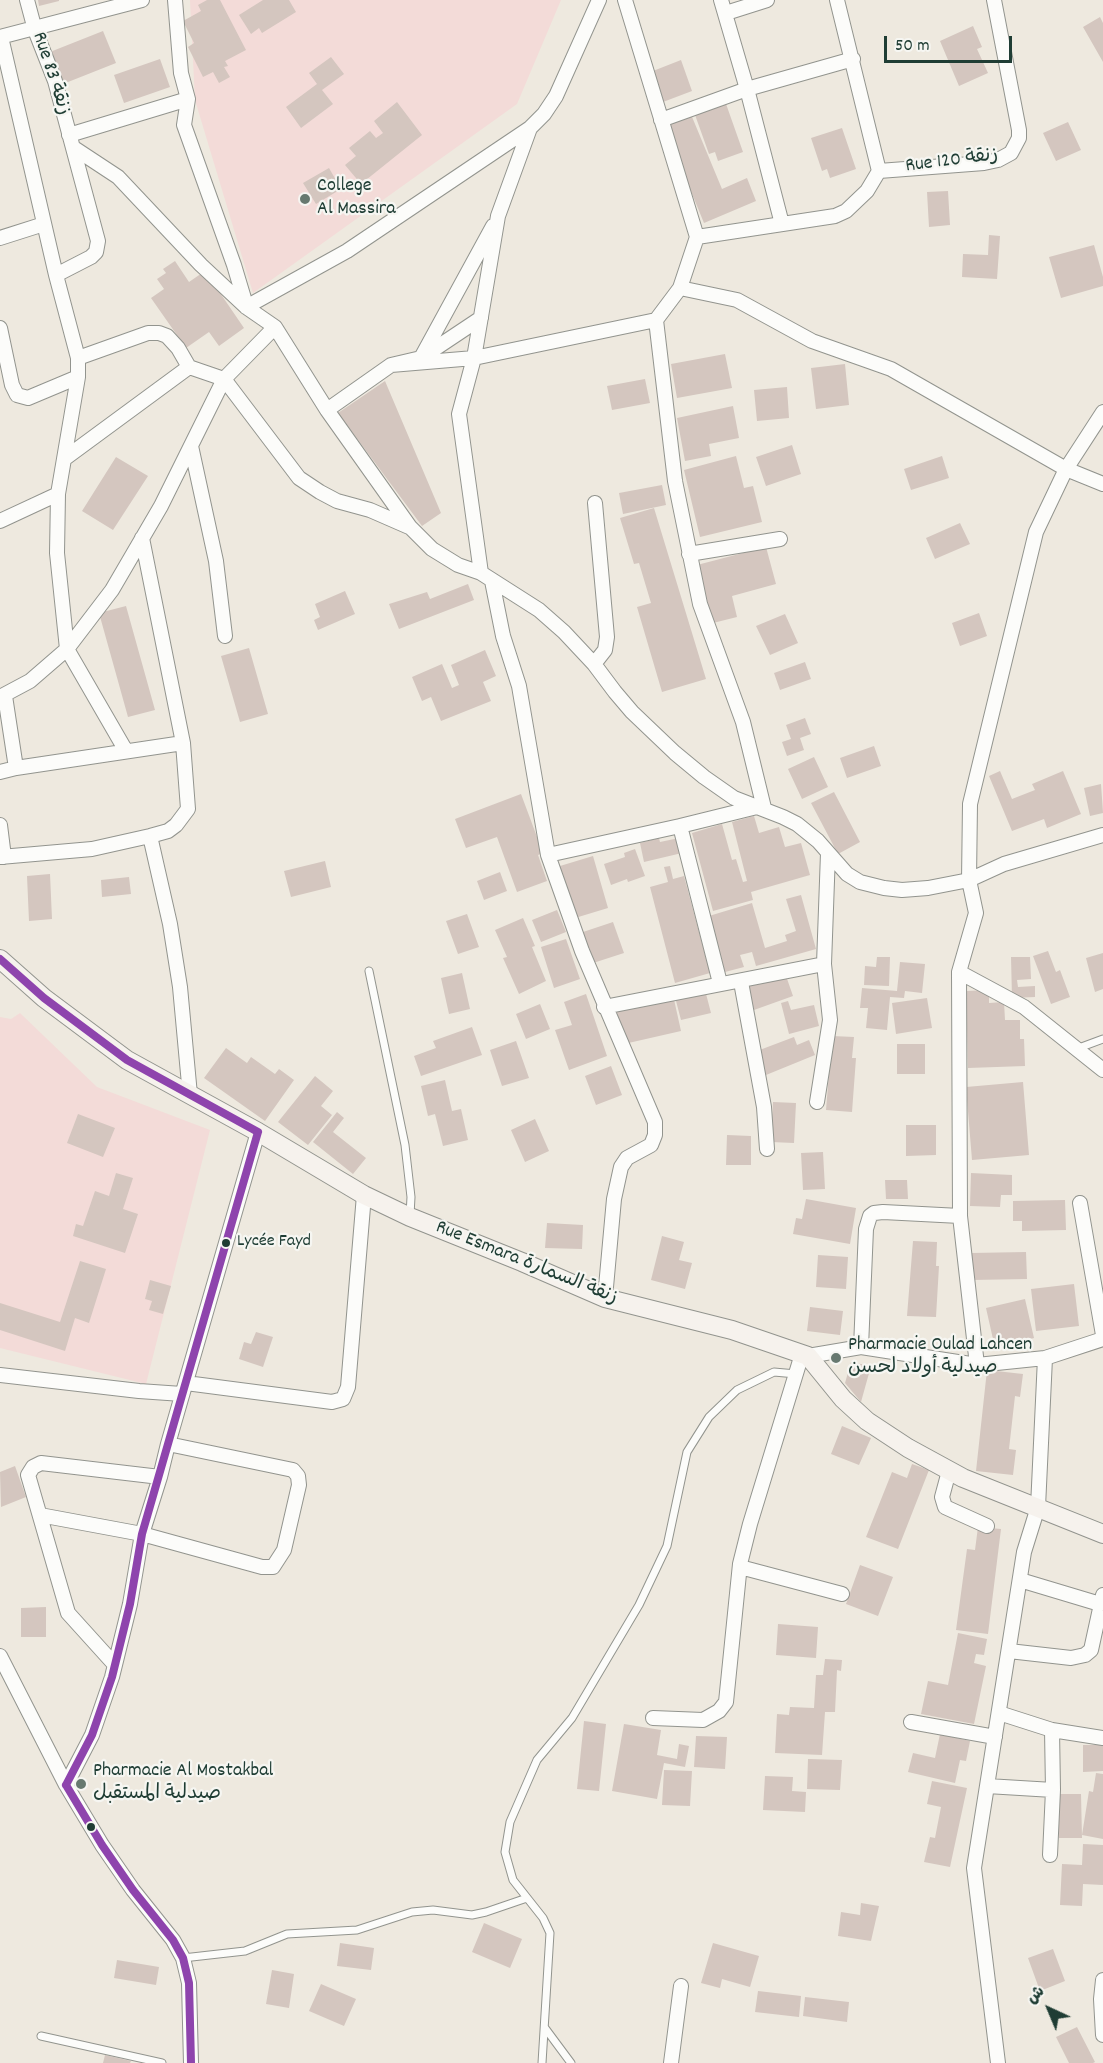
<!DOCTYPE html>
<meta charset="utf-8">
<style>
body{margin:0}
#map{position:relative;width:1103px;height:2063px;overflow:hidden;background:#eee9df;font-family:Dekko,"Playpen Sans Arabic",sans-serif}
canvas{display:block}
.north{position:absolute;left:1019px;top:1979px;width:60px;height:60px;-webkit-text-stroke:4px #f6f6f2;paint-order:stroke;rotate:316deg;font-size:16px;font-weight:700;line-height:24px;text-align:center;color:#1f3d34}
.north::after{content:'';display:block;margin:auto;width:21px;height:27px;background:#1f3d34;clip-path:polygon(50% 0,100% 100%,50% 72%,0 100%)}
.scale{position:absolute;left:884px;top:36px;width:128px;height:27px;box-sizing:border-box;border:3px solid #1f3d34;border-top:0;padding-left:8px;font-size:18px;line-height:21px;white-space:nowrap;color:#1f3d34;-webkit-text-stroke:4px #f6f6f2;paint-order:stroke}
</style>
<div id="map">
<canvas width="1103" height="2063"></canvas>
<div class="north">ش</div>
<div class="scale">50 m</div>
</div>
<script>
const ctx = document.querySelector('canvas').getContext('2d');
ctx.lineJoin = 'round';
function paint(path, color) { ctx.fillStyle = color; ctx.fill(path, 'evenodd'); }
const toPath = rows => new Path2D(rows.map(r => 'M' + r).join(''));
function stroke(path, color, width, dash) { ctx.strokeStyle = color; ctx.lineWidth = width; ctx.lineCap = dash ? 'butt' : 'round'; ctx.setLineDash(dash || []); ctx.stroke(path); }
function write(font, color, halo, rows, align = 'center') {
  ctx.font = font + ' Dekko,"Playpen Sans Arabic",sans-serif'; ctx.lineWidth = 4.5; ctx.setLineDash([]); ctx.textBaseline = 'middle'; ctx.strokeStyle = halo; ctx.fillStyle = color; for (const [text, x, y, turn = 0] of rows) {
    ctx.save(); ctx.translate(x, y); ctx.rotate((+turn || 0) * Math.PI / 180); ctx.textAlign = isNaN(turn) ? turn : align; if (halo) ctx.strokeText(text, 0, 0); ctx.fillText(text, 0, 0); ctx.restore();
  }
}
paint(toPath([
 [190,0,561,0,517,104,253,293,195,100],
 [20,1013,97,1087,210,1130,146,1384,0,1348,0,1017,11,1019]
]), '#f3dbd8');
paint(toPath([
 [38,0,59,0,59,1,39,6],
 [207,0,220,0,246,50,225,61,228,66,224,67,230,77,219,83,213,72,203,77,188,47,194,43,183,21,201,11,198,5],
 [263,0,289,0,296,12,262,33,259,28,251,34,239,15],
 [1100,17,1103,23,1103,62,1083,27],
 [973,26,982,47,977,49,988,73,959,86,940,41],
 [103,31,116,63,63,84,50,52],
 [331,57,344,74,322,90,333,104,301,128,286,107,317,84,309,73],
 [160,59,170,87,124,103,114,75],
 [681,60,692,91,663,102,653,71],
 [725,101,743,152,718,161,715,152,709,154,694,112],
 [397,102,422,135,361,184,345,165,356,156,349,148,370,131,376,138,383,133,374,121],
 [690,112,722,189,747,178,756,201,704,223,663,123],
 [1068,122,1081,150,1056,161,1043,133],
 [842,128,856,169,830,178,827,169,822,171,811,138],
 [329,168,341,189,316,204,303,183],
 [948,191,950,225,929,227,927,192],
 [989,235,1000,236,997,279,962,277,963,254,988,255],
 [1094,245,1103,277,1103,286,1061,298,1049,257],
 [175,261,189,282,205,271,244,328,219,346,209,332,186,348,151,298,164,289,157,279,166,273,163,269],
 [725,354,732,388,677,398,671,364],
 [845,364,849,405,816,409,811,368],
 [645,379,650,403,612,410,607,386],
 [385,381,441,513,422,526,338,413],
 [787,387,789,418,757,421,754,390],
 [733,406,739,438,709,444,711,456,685,461,677,418],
 [792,445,801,474,766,486,756,457],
 [736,456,744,488,753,486,762,522,700,537,684,470],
 [942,456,949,478,911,490,904,469],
 [116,457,148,476,113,530,82,511],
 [662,485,666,505,623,514,619,493],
 [654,508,706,679,662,692,637,607,651,603,639,563,634,564,620,518],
 [960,523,970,544,935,559,926,538],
 [766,547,776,584,732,596,737,617,713,623,697,565],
 [468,584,474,600,399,629,389,604,427,592,430,599],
 [345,591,355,614,318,630,314,620,320,617,315,604],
 [126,606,155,710,128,717,99,613],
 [979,613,987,636,960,646,952,623],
 [785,614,798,643,770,655,756,626],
 [249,648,268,714,240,722,221,656],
 [485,650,496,676,483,682,491,701,441,721,431,697,422,701,412,677,442,664,452,688,459,685,451,665],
 [805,662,811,679,780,690,774,673],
 [805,718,811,734,800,738,804,750,787,756,782,742,791,739,786,725],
 [874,746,881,766,847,778,840,758],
 [814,757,828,787,802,799,788,769],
 [1000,771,1012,799,1035,790,1032,784,1063,771,1081,814,1047,828,1044,819,1012,831,989,776],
 [1101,784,1103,813,1090,816,1084,788],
 [834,792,860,842,838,854,811,803],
 [521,794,543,853,538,855,547,881,517,892,497,837,466,848,455,819],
 [754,816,759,833,779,827,785,847,801,843,810,875,751,892,753,900,713,911,692,833,722,824,732,860,736,859,743,882,747,881,732,822],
 [659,838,660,842,679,838,682,853,644,862,640,843],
 [635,849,645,876,628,882,627,879,611,885,604,864,625,857,624,853],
 [593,856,608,908,575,918,560,866],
 [325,861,331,887,291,897,284,871],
 [670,866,673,879,684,876,710,973,675,983,650,887,668,882,664,867],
 [500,872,507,891,484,900,477,881],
 [50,874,52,919,29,921,27,876],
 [129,877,131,894,102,897,101,880],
 [801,895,816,949,756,966,752,952,740,955,744,967,725,972,709,916,752,903,765,948,787,941,785,935,796,931,786,899],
 [557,910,566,932,541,942,532,920],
 [467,914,479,947,458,954,446,921],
 [523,918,535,946,532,947,546,981,519,994,503,958,507,957,495,930],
 [613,922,624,953,590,964,580,933],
 [566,939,580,979,554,988,541,947],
 [1048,951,1056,972,1060,970,1070,997,1051,1004,1033,956],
 [1103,953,1103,989,1095,992,1086,958],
 [877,957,890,957,889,986,864,985,865,966,876,967],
 [1011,957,1030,957,1031,979,1017,980,1018,987,1035,986,1035,997,1012,998],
 [900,962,925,964,922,993,905,991,904,998,890,997,887,1030,866,1028,868,1008,860,1008,862,988,897,991],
 [462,973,470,1009,449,1014,441,978],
 [785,973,793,996,754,1010,746,986],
 [705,990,711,1013,681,1020,675,997],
 [989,990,989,1003,1004,1002,1005,1020,1020,1020,1020,1039,1024,1039,1025,1066,968,1068,966,991],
 [586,994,607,1056,569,1070,555,1030,572,1025,564,1002],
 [673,995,681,1031,624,1044,616,1008],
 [927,998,932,1028,896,1034,892,1003],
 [788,1001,791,1010,814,1005,819,1026,789,1034,781,1003],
 [540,1004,550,1029,526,1039,516,1014],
 [472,1027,482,1055,421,1076,414,1056,436,1048,433,1041],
 [832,1036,854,1037,852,1058,856,1058,852,1112,826,1110],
 [794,1037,797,1045,809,1040,815,1055,766,1075,757,1051],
 [516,1041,529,1078,502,1086,490,1050],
 [897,1044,925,1044,925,1074,897,1074],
 [226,1048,247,1063,251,1057,275,1074,279,1069,294,1080,265,1121,204,1078],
 [611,1066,622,1095,596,1105,585,1076],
 [315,1076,333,1091,321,1106,332,1115,308,1145,278,1122],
 [445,1080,452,1111,461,1109,468,1140,443,1146,435,1114,428,1116,421,1086],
 [1023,1082,1029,1155,972,1160,966,1087],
 [773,1102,796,1103,794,1143,771,1142],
 [337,1112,344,1118,333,1132,366,1158,353,1174,313,1142],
 [78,1114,115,1128,103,1157,67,1143],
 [535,1119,549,1151,525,1162,511,1130],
 [906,1125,936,1125,936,1155,906,1156],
 [727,1135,751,1136,751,1165,726,1165],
 [823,1152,825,1189,803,1190,801,1153],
 [116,1173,133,1178,123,1209,138,1214,125,1253,73,1236,76,1224,83,1226,95,1191,109,1196],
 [971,1173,1012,1175,1012,1195,1001,1195,1000,1207,970,1206],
 [885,1180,907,1180,908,1199,886,1199],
 [806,1199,856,1208,850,1244,793,1234,796,1218,802,1219],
 [1065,1200,1066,1230,1022,1231,1022,1221,1013,1221,1013,1201],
 [547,1223,583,1225,582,1249,545,1248],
 [662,1236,684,1242,679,1260,692,1263,685,1289,651,1280],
 [913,1241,937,1242,936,1266,939,1266,936,1317,907,1316],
 [1026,1252,1027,1279,972,1280,971,1253],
 [818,1255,848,1257,846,1289,816,1287],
 [80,1261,106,1269,89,1323,75,1318,65,1351,0,1330,0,1303,60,1322],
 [150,1280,171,1286,163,1314,149,1310,152,1301,145,1299],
 [1074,1284,1079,1326,1036,1331,1031,1289],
 [1025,1299,1034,1338,995,1348,986,1308],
 [810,1307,843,1311,840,1335,807,1331],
 [256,1332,273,1337,263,1367,239,1359,244,1342,251,1344],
 [851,1362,871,1366,861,1402,845,1383],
 [987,1370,1023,1374,1020,1397,1015,1396,1009,1449,1016,1450,1013,1475,976,1471],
 [842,1426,871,1438,859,1465,831,1454],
 [912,1464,929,1470,898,1549,866,1537,892,1472,907,1478],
 [15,1466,26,1497,1,1507,0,1472],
 [978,1527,1001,1529,988,1634,956,1630,967,1549,975,1550],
 [860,1565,893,1577,878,1616,846,1604],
 [46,1607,46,1637,21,1637,21,1608],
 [778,1624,818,1627,816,1658,776,1655],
 [958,1633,987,1639,984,1655,976,1654,974,1663,986,1666,974,1724,921,1714,928,1681,948,1685],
 [825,1659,842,1660,841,1671,837,1670,835,1712,825,1712,822,1755,775,1753,777,1714,789,1715,790,1707,814,1708,816,1675,823,1675],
 [584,1721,606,1724,599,1791,577,1789],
 [624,1724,661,1730,657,1755,677,1759,679,1744,689,1746,685,1767,664,1763,657,1799,612,1791],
 [940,1734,970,1741,966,1761,960,1760,955,1783,908,1772,913,1753,935,1758],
 [696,1736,727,1737,725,1769,694,1767],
 [1083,1745,1103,1745,1103,1771,1083,1772],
 [808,1759,842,1760,840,1790,807,1789],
 [664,1770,692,1771,690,1806,662,1805],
 [1096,1773,1103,1774,1103,1839,1082,1835,1089,1791,1093,1792],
 [765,1776,793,1777,792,1791,806,1792,805,1812,763,1810],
 [932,1781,967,1788,950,1867,924,1862,930,1837,935,1838,941,1807,927,1804],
 [1059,1794,1081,1794,1082,1838,1059,1838],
 [1083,1844,1103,1845,1103,1885,1083,1884,1082,1906,1060,1905,1062,1864,1082,1865],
 [861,1903,879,1906,871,1941,838,1936,841,1912,860,1915],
 [484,1923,522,1939,510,1968,472,1952],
 [340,1943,374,1948,371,1970,337,1966],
 [713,1943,759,1956,750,1987,722,1979,720,1988,701,1983],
 [1053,1949,1065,1981,1040,1991,1028,1958],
 [117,1960,159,1967,156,1985,114,1978],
 [272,1970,294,1974,289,2008,266,2004],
 [321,1984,356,1999,344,2026,309,2011],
 [758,1991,801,1996,799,2017,755,2012],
 [805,1997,849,2002,847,2022,803,2016],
 [1077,2027,1095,2062,1093,2063,1069,2063,1056,2037],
 [105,2055,131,2061,130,2063,103,2063]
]), '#d4c6bf');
const lane = toPath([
 [369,971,405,1145,411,1197,410,1215],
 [1076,1049,1103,1039],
 [183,1958,245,1951,287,1934,357,1930,412,1912,433,1910,472,1915,486,1912,527,1898],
 [545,2028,571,2063],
 [41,2036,162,2063],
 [542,2063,550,1933,543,1918,513,1880,505,1852,510,1822,537,1760,572,1718,639,1605,667,1546,687,1452,709,1417,737,1390,774,1372,796,1374]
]);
const street = toPath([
 [27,0,35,30,55,81,98,241,96,252,91,257,56,275],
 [175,0,181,73,188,99,184,125,234,265,246,305],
 [625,0,697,237,680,288,656,320,675,481,700,604,743,722,764,808],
 [721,0,747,89,782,224],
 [726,13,767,0],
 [0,37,142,0],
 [1,37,56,275,78,358,78,377,58,494,57,553,67,649,126,751],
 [661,120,747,89,853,59],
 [69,135,188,99],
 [74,148,118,177,201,265,246,307,275,327,327,410,410,527,432,549,458,565,481,573,539,610,564,632,594,664,615,692,632,712,675,753,704,777,734,798,783,817,797,824,818,841,847,874,860,882,884,888,902,890,928,888,969,880,1004,864,1103,835],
 [879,171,984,163,998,160,1011,153,1019,138,1019,130,994,0],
 [697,237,835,216,846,211,867,191,879,171,837,0],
 [0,238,44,224],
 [680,288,737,300,812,341,891,369,1066,469,1103,484],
 [246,307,347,251,530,128,544,114,556,96,599,0],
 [0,328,12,385,17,395,28,398,78,377],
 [422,356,493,226],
 [78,358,148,333,159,333,167,336,178,348,189,367,224,379,299,478,320,492,337,501,370,510,409,527],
 [391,365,474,358,656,320],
 [327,410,391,365,421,358,481,318],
 [191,446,216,561,225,636],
 [64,459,189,367],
 [0,521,58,494],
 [689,554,780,539],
 [481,573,459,414,474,358,498,216,530,128],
 [492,581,503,636,519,686,548,855,582,951,655,1122,655,1135,651,1145,627,1158,621,1167,614,1199,605,1298],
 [594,664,605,650,607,637,595,503],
 [5,696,16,768],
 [0,697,30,681,67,649,112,590,161,506,224,379,275,327],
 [0,772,16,768,183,743],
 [0,825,4,857],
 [680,826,720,983],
 [150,836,170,924,180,987,190,1095],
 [548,855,680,826,757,807],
 [0,857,92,849,150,836,168,831,176,825,188,809,183,743,142,538],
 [959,972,1024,1007,1103,1070],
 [741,982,764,1107,767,1149],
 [604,1007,824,964],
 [817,1102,830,1020,824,964,828,853],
 [1080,1203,1103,1335],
 [861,1347,866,1229,870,1216,874,1213,883,1212,960,1216],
 [808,1356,861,1347,977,1365,1045,1358,1103,1339],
 [977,1365,960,1216,959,972,976,913,969,880,970,804,1036,532,1066,469,1103,412],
 [0,1375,139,1391,182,1394],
 [186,1383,332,1402,343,1399,348,1387,364,1195],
 [949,1471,942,1497,945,1507,987,1526],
 [40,1515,142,1534,262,1567,273,1567,284,1550,299,1485,298,1476,293,1470,168,1444],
 [740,1567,842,1594],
 [1020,1580,1100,1604],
 [1009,1651,1071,1658,1085,1655,1091,1650,1103,1595],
 [0,1656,66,1785,102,1845,133,1890,173,1940,183,1958,189,1983,191,2063],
 [115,1665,68,1613,28,1475,33,1467,41,1463,160,1477],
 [999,1713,1052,1730,1103,1738],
 [653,1718,703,1720,719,1711,726,1702,740,1564,750,1524,802,1354],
 [911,1722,995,1737],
 [66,1785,92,1735,112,1677,130,1604,142,1534,160,1477,168,1444,258,1132],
 [987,1786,1053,1790],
 [1050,1855,1053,1790,1052,1730],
 [1103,1980,1101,1999,1103,2035],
 [671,2063,681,1986],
 [998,2063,974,1868,1024,1552,1038,1507,1045,1358]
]);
const secondary = toPath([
 [0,959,44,998,127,1060,258,1132,364,1195,410,1217,522,1262,605,1298,732,1330,802,1354,808,1356,843,1399,867,1421,908,1448,963,1478,1103,1534]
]);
stroke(lane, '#92948e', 9);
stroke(street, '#92948e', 16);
stroke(secondary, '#92948e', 20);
stroke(lane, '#fcfcfa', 7);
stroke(street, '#fcfcfa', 14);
stroke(secondary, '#f6f2ed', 18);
stroke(toPath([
 [0,959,44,998,127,1060,258,1132],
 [66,1785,92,1735,112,1677,130,1604,142,1534,258,1132],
 [66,1785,102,1845,133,1890,173,1940,183,1958,189,1983,191,2063]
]), '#8e44ad', 8);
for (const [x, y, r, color] of [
 [305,199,6,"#677970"],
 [226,1243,5,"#1f3d34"],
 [836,1358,6,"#677970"],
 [81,1784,6,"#677970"],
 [91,1827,5,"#1f3d34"]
]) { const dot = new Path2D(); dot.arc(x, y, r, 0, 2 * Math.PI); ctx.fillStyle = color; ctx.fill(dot); stroke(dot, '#f6f6f2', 2); }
write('18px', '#1f3d34', '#f6f6f2', [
 ["Lycée Fayd",237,1243]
], 'left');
write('20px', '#1f3d34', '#f6f6f2', [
 ["Rue 83 زنقة",50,74,72],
 ["Rue 120 زنقة",952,162,-7],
 ["Rue Esmara زنقة السمارة",526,1264,22]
]);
write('20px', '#1f3d34', '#f6f6f2', [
 ["College",317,187],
 ["Al Massira",317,210],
 ["Pharmacie Oulad Lahcen",848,1346],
 ["صيدلية أولاد لحسن",848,1369],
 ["Pharmacie Al Mostakbal",93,1772],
 ["صيدلية المستقبل",93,1795]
], 'left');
</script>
